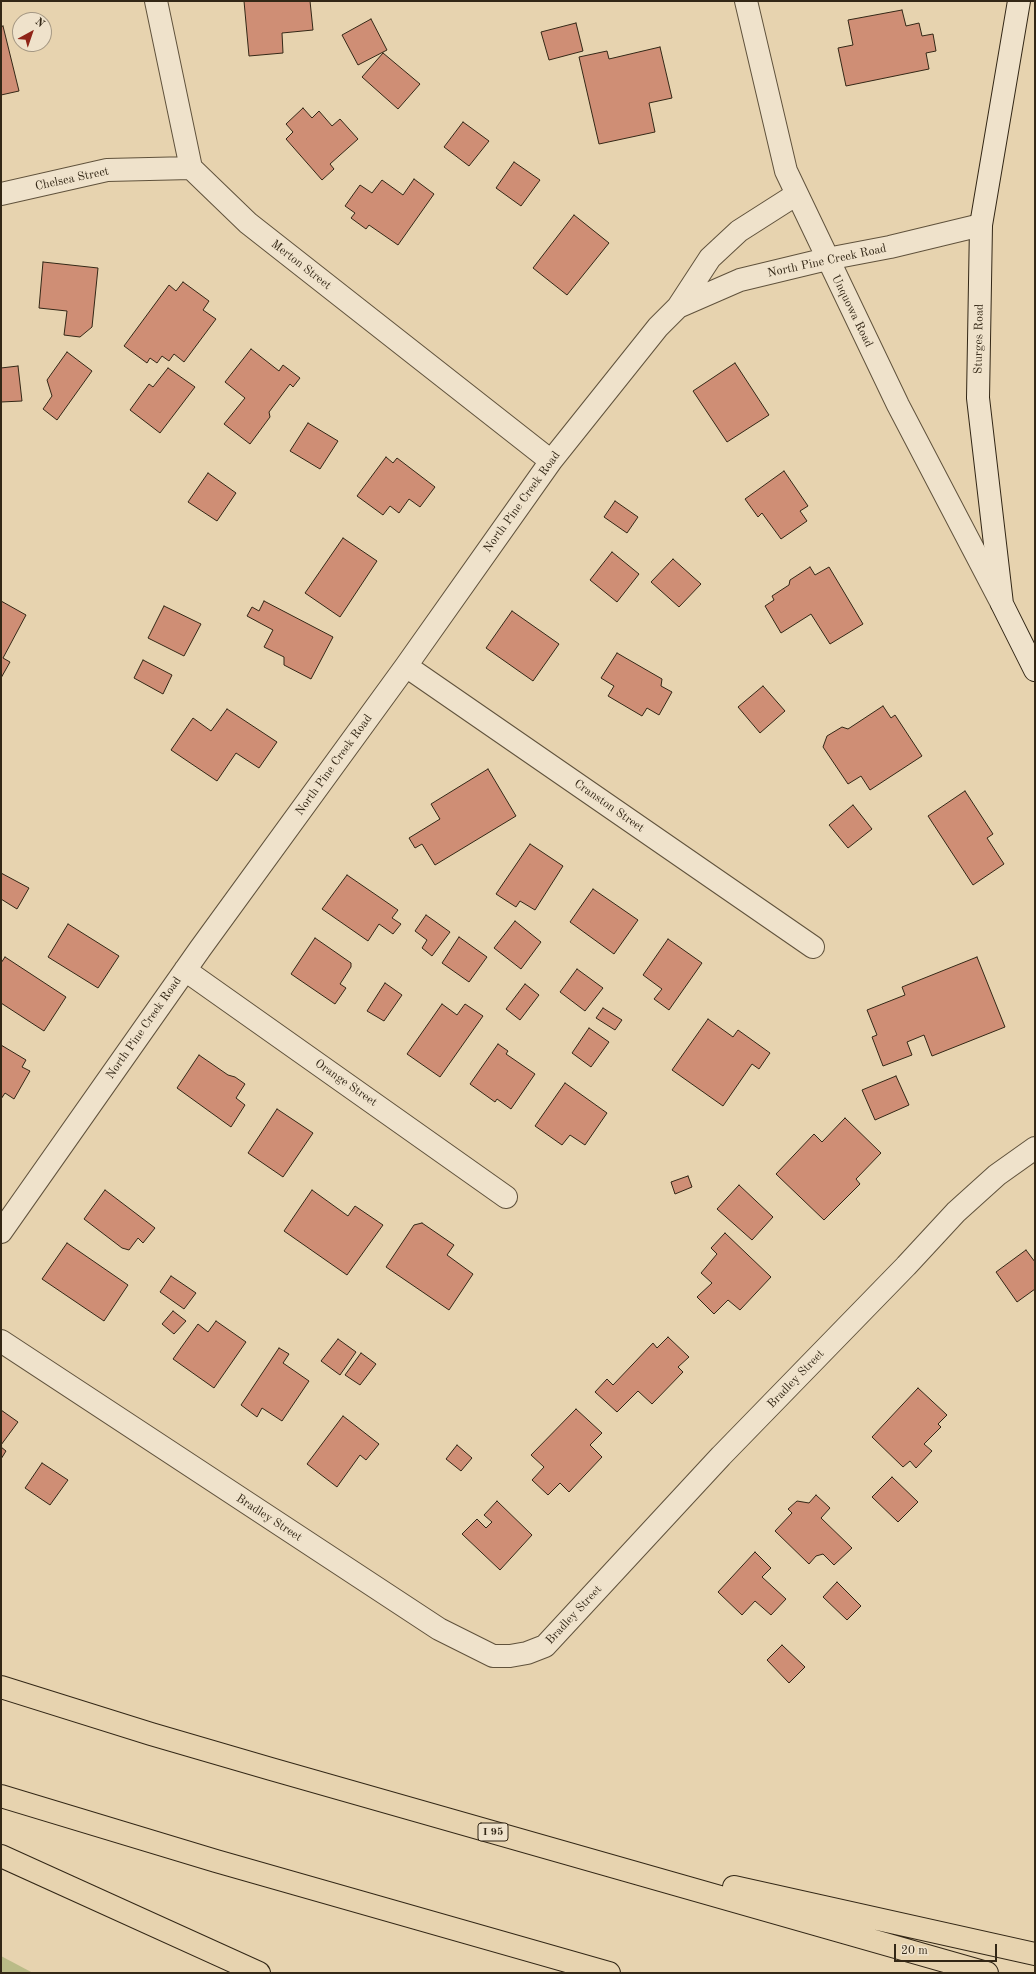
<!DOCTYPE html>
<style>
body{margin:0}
#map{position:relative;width:1036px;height:1974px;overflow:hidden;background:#e7d3af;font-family:"Old Standard TT",serif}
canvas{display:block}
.frame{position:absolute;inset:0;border:2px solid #332716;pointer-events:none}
.north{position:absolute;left:12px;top:12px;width:40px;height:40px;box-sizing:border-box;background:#efe2cb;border:1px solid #a49783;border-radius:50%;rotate:40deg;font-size:11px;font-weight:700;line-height:16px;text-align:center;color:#332716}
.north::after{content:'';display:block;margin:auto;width:14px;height:18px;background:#8f2418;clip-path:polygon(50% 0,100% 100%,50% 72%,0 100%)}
.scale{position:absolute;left:894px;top:1944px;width:103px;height:18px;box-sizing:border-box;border:2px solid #332716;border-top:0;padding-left:5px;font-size:12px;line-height:14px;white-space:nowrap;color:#332716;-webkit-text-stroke:3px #efe2cb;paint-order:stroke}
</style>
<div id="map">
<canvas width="1036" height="1974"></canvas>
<div class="frame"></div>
<div class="north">N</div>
<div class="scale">20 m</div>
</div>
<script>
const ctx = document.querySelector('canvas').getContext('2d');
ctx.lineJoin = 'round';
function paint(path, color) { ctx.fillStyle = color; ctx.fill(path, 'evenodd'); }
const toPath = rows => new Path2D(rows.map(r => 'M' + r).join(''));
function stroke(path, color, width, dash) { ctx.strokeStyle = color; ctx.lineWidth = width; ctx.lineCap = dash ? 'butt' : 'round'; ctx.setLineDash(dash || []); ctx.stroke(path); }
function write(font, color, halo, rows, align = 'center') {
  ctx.font = font + ' "Old Standard TT",serif'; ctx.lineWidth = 3; ctx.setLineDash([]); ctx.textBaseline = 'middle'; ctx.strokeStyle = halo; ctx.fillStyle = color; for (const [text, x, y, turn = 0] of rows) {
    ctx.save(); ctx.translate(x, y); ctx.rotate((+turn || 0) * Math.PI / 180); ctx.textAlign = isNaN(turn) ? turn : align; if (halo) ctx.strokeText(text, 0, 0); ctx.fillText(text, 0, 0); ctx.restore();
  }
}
paint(toPath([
 [1,1956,33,1973,1,1973]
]), '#babb87');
const building = toPath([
 [244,1,310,1,313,30,282,33,283,53,249,56,244,1],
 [902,10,906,26,919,23,922,36,933,34,936,51,926,53,929,69,846,86,838,48,853,45,848,20,902,10],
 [371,19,387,50,358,65,342,35,371,19],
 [576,23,583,51,549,60,541,32,576,23],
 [3,26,19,91,1,95,1,27,3,26],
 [660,47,672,98,649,103,655,132,599,144,579,57,607,51,609,59,660,47],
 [383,53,420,84,398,109,362,77,383,53],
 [303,108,312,118,319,111,332,126,340,119,358,139,330,164,334,169,322,180,286,139,293,132,286,124,303,108],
 [463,122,489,141,469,166,444,147,463,122],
 [514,162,540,180,521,206,496,188,514,162],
 [414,179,434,194,398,245,369,225,366,229,351,218,355,213,345,206,360,185,372,193,382,180,403,195,414,179],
 [574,215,609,243,567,295,533,268,574,215],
 [43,262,98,268,92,327,80,337,64,335,67,311,39,308,43,262],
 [183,282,209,301,203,310,216,319,184,362,174,354,169,361,162,356,157,363,150,358,147,363,124,346,169,285,176,291,183,282],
 [251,349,279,371,283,365,300,378,293,387,290,384,269,412,270,417,250,444,224,424,245,398,225,382,251,349],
 [67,352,92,371,57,420,43,409,52,396,47,380,67,352],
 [735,363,769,415,727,442,693,391,735,363],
 [18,366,22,401,1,402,1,368,18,366],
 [168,368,195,387,160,433,130,410,149,384,153,387,168,368],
 [308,423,338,441,320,469,290,451,308,423],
 [386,457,393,463,397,458,435,487,420,507,409,499,399,513,390,506,383,515,357,496,386,457],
 [784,471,808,506,800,511,807,521,781,539,762,513,758,517,745,499,784,471],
 [208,473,236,493,217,521,188,502,208,473],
 [615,501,638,517,627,533,604,517,615,501],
 [343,538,377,561,340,617,305,593,343,538],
 [612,552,639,574,617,602,590,580,612,552],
 [673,559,701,584,679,607,651,582,673,559],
 [810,567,815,575,829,567,863,624,830,644,811,614,781,633,765,606,774,600,772,596,789,585,790,580,810,567],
 [1,601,26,615,3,658,10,662,1,678,1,601],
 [264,601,333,637,311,679,284,665,284,657,264,647,273,630,247,616,252,607,259,611,264,601],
 [164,606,201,624,184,656,148,638,164,606],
 [512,611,559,644,533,681,486,648,512,611],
 [617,653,662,679,661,686,672,692,659,715,647,708,642,716,608,696,614,686,601,678,617,653],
 [143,660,172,675,163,694,134,678,143,660],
 [763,686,785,711,760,733,738,707,763,686],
 [883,706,891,718,895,715,922,756,870,790,861,776,848,784,823,747,827,736,842,727,848,729,883,706],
 [227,709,277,742,259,768,236,753,217,781,171,750,193,718,211,731,227,709],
 [488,769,516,816,435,865,422,844,415,848,409,838,440,819,431,804,488,769],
 [965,791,993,834,987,838,1004,864,973,885,928,816,965,791],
 [853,805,872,829,848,848,829,825,853,805],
 [530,844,563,866,535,910,520,901,516,907,496,894,530,844],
 [1,873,29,888,17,909,1,899,1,873],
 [347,875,398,910,392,918,401,924,393,934,379,924,368,941,322,909,347,875],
 [593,889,638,920,614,954,570,922,593,889],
 [426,915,450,932,432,956,422,948,427,940,415,931,426,915],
 [515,921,541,942,521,969,494,948,515,921],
 [68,924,119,956,98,988,48,957,68,924],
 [459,937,487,957,469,982,442,963,459,937],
 [315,938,351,963,351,967,340,984,346,988,335,1004,291,974,315,938],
 [668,939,702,963,669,1010,654,999,662,989,643,975,668,939],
 [5,957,66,997,44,1031,1,1003,1,963,5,957],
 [977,957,1005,1027,932,1056,924,1035,907,1042,912,1055,883,1066,872,1037,877,1035,867,1010,905,995,902,987,977,957],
 [577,969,603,988,585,1011,560,992,577,969],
 [385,983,402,995,384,1021,367,1011,385,983],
 [525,984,539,995,520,1020,506,1009,525,984],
 [442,1004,457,1015,465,1004,483,1016,440,1077,407,1054,442,1004],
 [603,1008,622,1020,615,1030,596,1018,603,1008],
 [708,1019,733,1037,738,1030,770,1053,759,1069,752,1064,723,1106,672,1070,708,1019],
 [589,1028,609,1042,591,1067,572,1053,589,1028],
 [498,1044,508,1051,506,1054,535,1074,511,1109,497,1099,495,1102,470,1084,498,1044],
 [1,1045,26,1060,22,1067,30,1071,14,1099,5,1093,1,1099,1,1045],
 [199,1055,228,1075,235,1077,245,1084,236,1098,245,1105,231,1127,177,1088,199,1055],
 [896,1076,909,1105,875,1120,862,1090,896,1076],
 [565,1083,607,1113,585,1145,570,1135,562,1145,535,1126,565,1083],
 [277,1109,313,1133,283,1177,248,1153,277,1109],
 [845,1118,881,1153,856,1179,860,1184,824,1220,776,1174,814,1134,822,1142,845,1118],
 [688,1176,692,1187,675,1194,671,1182,688,1176],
 [739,1185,773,1217,752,1240,717,1209,739,1185],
 [105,1190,155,1228,143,1243,138,1238,129,1250,122,1248,84,1219,105,1190],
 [312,1190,348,1216,355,1206,383,1225,347,1275,284,1231,312,1190],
 [422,1223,454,1245,447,1255,473,1274,449,1310,386,1267,414,1225,422,1223],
 [725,1233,771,1277,740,1310,728,1300,714,1314,697,1297,712,1283,701,1273,717,1254,711,1248,725,1233],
 [67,1243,128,1285,104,1321,42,1279,67,1243],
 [1026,1250,1035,1262,1035,1289,1017,1302,996,1272,1026,1250],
 [171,1276,196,1293,184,1309,160,1292,171,1276],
 [173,1311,186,1321,174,1334,162,1324,173,1311],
 [216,1321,246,1342,214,1388,173,1359,198,1324,208,1332,216,1321],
 [668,1337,689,1357,678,1367,683,1372,652,1404,638,1391,617,1412,595,1392,607,1379,613,1385,653,1343,657,1348,668,1337],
 [338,1339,356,1352,340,1375,321,1361,338,1339],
 [279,1348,289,1354,283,1363,309,1381,282,1421,262,1408,257,1417,241,1405,279,1348],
 [361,1353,376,1364,360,1385,345,1375,361,1353],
 [918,1388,947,1415,938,1424,941,1427,924,1444,932,1451,916,1468,910,1461,903,1467,872,1437,918,1388],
 [576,1409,602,1433,590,1445,602,1457,569,1492,560,1483,548,1495,532,1480,544,1467,531,1455,576,1409],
 [1,1410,18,1422,1,1445,1,1410],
 [343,1416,379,1444,366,1460,360,1455,337,1487,307,1464,343,1416],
 [457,1445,472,1458,461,1471,446,1459,457,1445],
 [1,1447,6,1451,1,1459,1,1447],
 [42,1463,68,1480,50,1505,25,1488,42,1463],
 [892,1477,918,1502,898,1522,872,1497,892,1477],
 [816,1495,830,1508,821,1518,852,1548,834,1565,823,1554,816,1556,809,1564,775,1531,792,1513,788,1509,797,1501,809,1503,816,1495],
 [497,1501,532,1535,500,1570,462,1534,477,1519,486,1528,492,1522,484,1515,497,1501],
 [755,1552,771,1568,762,1577,786,1599,771,1615,755,1601,742,1615,718,1592,755,1552],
 [837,1582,861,1606,847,1620,823,1597,837,1582],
 [782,1645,805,1667,789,1683,767,1660,782,1645]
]);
paint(building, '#cf8e75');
stroke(building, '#332716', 1);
const minor = toPath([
 [156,1,191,168,248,223,551,461],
 [746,1,786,171,898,405,1001,602],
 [1,194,107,170,191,168],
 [678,307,710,258,739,231,797,194],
 [406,666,813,947],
 [185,970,506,1197],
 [1,1232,200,949,406,666,551,461,658,327,678,307,740,280,827,259,890,247,981,225],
 [1,1341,439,1629,493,1656,510,1656,527,1653,545,1646,721,1456,906,1266,956,1212,997,1175,1035,1148]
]);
const secondary = toPath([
 [1019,1,981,225,978,398,1002,604,1035,670]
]);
const motorway = toPath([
 [1,1687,151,1734,271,1769,987,1973],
 [1,1796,216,1861,609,1973],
 [1,1856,259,1973],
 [734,1887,1035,1954]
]);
stroke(minor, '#60523c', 24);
stroke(secondary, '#332716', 24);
stroke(motorway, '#332716', 24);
stroke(minor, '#efe2cb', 22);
stroke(secondary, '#efe2cb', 22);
stroke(motorway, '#e7d3af', 22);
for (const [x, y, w] of [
 [493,1832,30]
]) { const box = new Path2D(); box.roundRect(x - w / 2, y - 9, w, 18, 3); ctx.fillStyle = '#efe2cb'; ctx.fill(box); stroke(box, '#332716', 1); }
write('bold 11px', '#332716', null, [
 ["I 95",493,1832]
]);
write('12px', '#332716', '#efe2cb', [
 ["Chelsea Street",72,179,-12],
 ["North Pine Creek Road",827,261,-12],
 ["Merton Street",301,265,38],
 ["Unquowa Road",852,311,64],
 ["Sturges Road",979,339,-89],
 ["North Pine Creek Road",522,502,-54],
 ["North Pine Creek Road",334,765,-54],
 ["Cranston Street",609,806,35],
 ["North Pine Creek Road",144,1028,-55],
 ["Orange Street",346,1083,35],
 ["Bradley Street",796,1379,-46],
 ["Bradley Street",269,1518,33],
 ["Bradley Street",574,1615,-47]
]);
</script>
